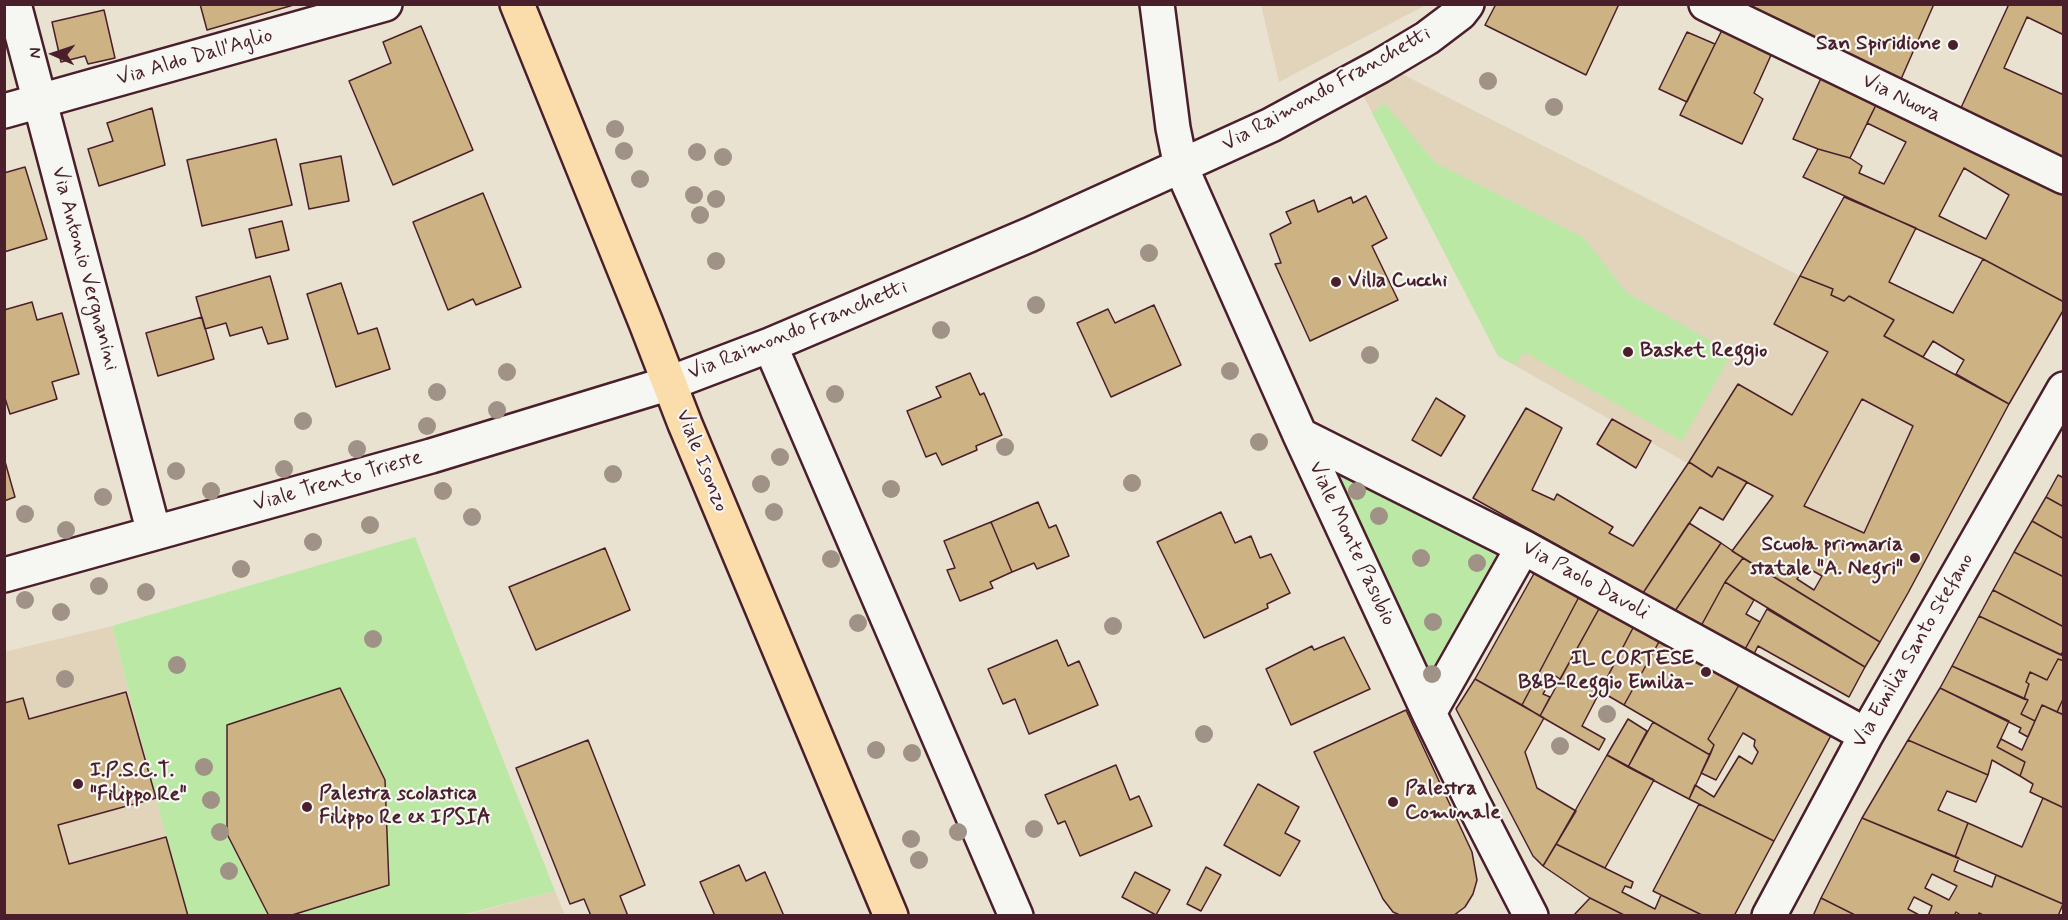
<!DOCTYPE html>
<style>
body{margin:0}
#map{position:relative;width:2068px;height:920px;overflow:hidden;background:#eae2d1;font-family:Mynerve,sans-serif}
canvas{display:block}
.frame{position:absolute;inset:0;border:6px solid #4a1f2b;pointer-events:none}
.north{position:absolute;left:24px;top:24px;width:60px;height:60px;-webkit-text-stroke:4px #f6f6f2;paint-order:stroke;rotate:273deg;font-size:16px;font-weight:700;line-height:24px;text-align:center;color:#4a1f2b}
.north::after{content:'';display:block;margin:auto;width:21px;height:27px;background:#4a1f2b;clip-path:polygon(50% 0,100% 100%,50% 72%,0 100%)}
</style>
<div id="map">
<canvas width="2068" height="920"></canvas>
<div class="frame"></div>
<div class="north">N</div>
</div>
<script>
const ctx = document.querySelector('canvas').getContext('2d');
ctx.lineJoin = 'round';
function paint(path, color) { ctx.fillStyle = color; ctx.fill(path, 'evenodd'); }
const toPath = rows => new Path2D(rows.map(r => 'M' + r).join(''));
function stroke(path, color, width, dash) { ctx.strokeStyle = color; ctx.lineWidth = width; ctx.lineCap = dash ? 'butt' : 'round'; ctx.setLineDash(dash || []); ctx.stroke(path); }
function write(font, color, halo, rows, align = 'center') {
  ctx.font = font + ' Mynerve,sans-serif'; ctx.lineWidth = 4.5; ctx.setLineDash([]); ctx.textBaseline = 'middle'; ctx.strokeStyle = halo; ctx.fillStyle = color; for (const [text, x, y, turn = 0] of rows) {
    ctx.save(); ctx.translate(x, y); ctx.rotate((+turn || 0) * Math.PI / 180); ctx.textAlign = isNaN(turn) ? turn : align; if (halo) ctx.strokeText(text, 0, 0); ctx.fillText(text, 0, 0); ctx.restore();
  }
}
paint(toPath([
 [1261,5,1261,4,1426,5,1279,82],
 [1400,73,1800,276,1884,336,2009,404,1908,593,1762,510,1773,496,1719,467,1712,477,1498,356,1362,93],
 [112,626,186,915,5,915,4,652],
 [555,891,565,915,462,916]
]), '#e1d4ba');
paint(toPath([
 [1384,103,1436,163,1583,237,1627,293,1732,353,1682,441,1524,352,1515,365,1498,356,1372,113],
 [1300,435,1523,547,1429,713],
 [415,537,555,891,462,915,186,915,112,626]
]), '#bce8a6');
const building = toPath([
 [200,4,297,4,207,30,200,4],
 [1496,4,1619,4,1586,75,1485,25,1496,4],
 [1730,4,2064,4,2064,35,2027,17,2004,68,2064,95,2064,161,1730,4],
 [1934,4,2009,4,1959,112,1898,86,1934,4],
 [104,10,115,58,88,64,85,56,61,62,52,22,104,10],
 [421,26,473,150,393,185,349,81,391,63,383,42,421,26],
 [1723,28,1772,53,1754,93,1763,99,1742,144,1680,115,1723,28],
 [1687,32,1715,44,1687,102,1659,89,1687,32],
 [1822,76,1877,103,1850,158,1818,149,1793,139,1822,76],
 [1877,103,2064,193,2064,302,1983,259,1803,177,1818,149,1850,158,1862,166,1859,173,1884,184,1906,142,1867,123,1877,103],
 [1964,168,2009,195,1986,239,1939,216,1964,168],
 [152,108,165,165,99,186,88,149,113,141,107,123,152,108],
 [276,139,292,205,202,226,187,160,276,139],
 [341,156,349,201,309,209,300,164,341,156],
 [25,167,47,239,4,252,4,173,25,167],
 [483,193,521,287,476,305,473,299,448,310,413,222,483,193],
 [1366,196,1387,238,1372,246,1398,300,1310,341,1275,264,1281,263,1270,234,1291,223,1286,212,1314,200,1318,212,1351,197,1353,203,1366,196],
 [1844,197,1916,228,1889,282,1953,313,1983,259,2064,302,2064,309,2009,404,1956,374,1964,360,1933,341,1923,357,1884,336,1894,320,1849,296,1844,301,1831,295,1833,289,1800,276,1844,197],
 [282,221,289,250,256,258,249,229,282,221],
 [270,276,288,339,268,344,262,327,230,336,226,323,205,329,196,297,270,276],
 [1800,276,1833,289,1831,295,1844,301,1849,296,1894,320,1884,336,2009,404,1908,593,1880,642,1732,551,1773,496,1718,467,1712,477,1689,462,1738,384,1792,415,1828,352,1774,324,1800,276],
 [1862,399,1913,426,1864,533,1804,506,1862,399],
 [1806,567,1822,576,1814,590,1797,579,1806,567],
 [341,283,358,334,377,328,390,369,336,387,307,294,341,283],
 [32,302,37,320,62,313,79,374,52,382,57,399,10,414,4,395,4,310,32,302],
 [1154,305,1181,365,1111,397,1077,323,1108,309,1115,323,1154,305],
 [202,317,214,359,158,376,146,333,202,317],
 [970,373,980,395,984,393,1002,435,976,446,977,450,942,465,936,453,926,457,907,411,941,397,936,387,970,373],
 [1436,398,1465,416,1441,456,1412,440,1436,398],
 [1526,408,1562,428,1532,490,1554,500,1557,494,1613,527,1609,533,1633,546,1689,462,1712,477,1718,467,1747,482,1723,520,1700,507,1643,593,1473,498,1526,408],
 [1612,419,1651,441,1636,468,1597,444,1612,419],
 [4,458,15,497,4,501,4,458],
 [2058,475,2064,478,2064,507,2046,497,2058,475],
 [2046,497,2064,507,2064,539,2032,521,2046,497],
 [1038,502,1049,528,1056,525,1069,556,1037,569,1034,563,1012,572,991,522,1038,502],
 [1221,512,1235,543,1251,536,1260,558,1271,554,1290,593,1267,604,1268,608,1204,638,1157,542,1221,512],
 [2032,521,2064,539,2064,577,2014,552,2032,521],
 [991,522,1012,572,990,582,993,588,960,601,947,570,955,568,944,541,991,522],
 [1689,523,1721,543,1675,611,1643,593,1689,523],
 [1721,543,1743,558,1725,582,1701,626,1675,611,1721,543],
 [605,548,630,610,536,650,509,587,605,548],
 [2014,552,2064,577,2064,627,1993,590,2014,552],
 [1743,558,1880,642,1865,667,1725,582,1743,558],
 [1536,570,1580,595,1522,705,1475,679,1536,570],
 [1725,582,1754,600,1746,614,1760,622,1744,651,1701,626,1725,582],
 [1993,590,2064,627,2064,649,2061,655,1979,616,1993,590],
 [1580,595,1600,607,1560,679,1554,675,1543,694,1550,697,1540,716,1522,705,1580,595],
 [1600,607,1634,626,1582,726,1605,739,1599,750,1540,716,1600,607],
 [1767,609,1865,667,1849,697,1758,646,1753,656,1744,651,1767,609],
 [1979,616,2064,656,2064,661,2058,659,2047,680,2030,672,2026,682,2029,684,2024,699,1952,666,1979,616],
 [1634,626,1660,640,1624,705,1600,691,1634,626],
 [1344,637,1370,689,1291,725,1266,669,1312,646,1314,650,1344,637],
 [1057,640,1068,666,1079,661,1098,705,1029,734,1015,699,1003,704,988,669,1057,640],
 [1660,640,1739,685,1708,739,1714,745,1710,755,1624,705,1660,640],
 [2058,659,2064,661,2064,697,2057,712,2042,705,2035,721,2021,714,2028,700,2024,699,2029,684,2026,682,2030,672,2047,680,2058,659],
 [1952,666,2028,700,2021,714,2035,721,2028,737,2019,732,2021,728,1940,688,1952,666],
 [1475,679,1544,718,1525,752,1537,788,1576,811,1543,866,1533,856,1456,709,1475,679],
 [1739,685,1834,730,1774,841,1689,799,1695,785,1714,797,1739,756,1752,764,1758,752,1754,746,1755,740,1743,733,1716,780,1701,773,1714,745,1708,739,1739,685],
 [340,688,385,780,389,885,289,916,269,916,227,834,227,725,340,688],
 [1940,688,2009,721,1997,747,2025,762,2020,776,1992,760,1988,775,1908,740,1940,688],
 [126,692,156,798,58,825,69,864,166,837,188,916,4,916,4,703,23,698,29,719,126,692],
 [2064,697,2064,715,2057,712,2064,697],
 [2042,705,2064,715,2064,808,2030,792,2033,784,2020,776,2025,762,1997,747,2001,739,2022,750,2042,705],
 [1406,710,1472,852,1477,880,1473,894,1465,907,1453,916,1402,916,1393,912,1383,899,1314,752,1406,710],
 [1628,719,1647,731,1628,767,1607,755,1628,719],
 [1653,722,1710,755,1689,799,1628,767,1653,722],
 [588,740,645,885,620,896,628,916,591,916,584,899,570,904,516,768,588,740],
 [1908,740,1988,775,1976,802,1947,791,1938,810,1968,823,1955,857,1862,818,1908,740],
 [1607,755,1654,780,1605,868,1556,844,1607,755],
 [1116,765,1130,800,1139,796,1152,826,1080,856,1065,821,1058,824,1045,795,1116,765],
 [1258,784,1299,807,1285,833,1300,841,1280,876,1224,845,1258,784],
 [2043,798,2064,808,2063,904,1955,857,1968,823,2022,847,2043,798],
 [1699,804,1774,841,1734,916,1704,916,1653,891,1699,804],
 [1862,818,1959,858,1954,871,1992,887,1996,875,2063,904,2058,916,1985,916,1979,913,1978,916,1962,916,1956,912,1954,916,1928,916,1932,906,1914,897,1908,909,1921,916,1857,916,1821,898,1862,818],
 [1932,874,1957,886,1949,900,1925,888,1932,874],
 [1556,844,1633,882,1631,888,1625,886,1622,892,1655,909,1661,895,1704,916,1626,916,1590,898,1543,866,1556,844],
 [739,865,746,881,765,872,784,916,715,916,700,882,739,865],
 [1206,867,1221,875,1201,911,1187,904,1206,867],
 [1135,872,1170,890,1156,915,1122,897,1135,872],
 [1590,898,1626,916,1573,916,1590,898],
 [1821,898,1857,916,1813,916,1821,898]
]);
paint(building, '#cdb283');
stroke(building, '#4a1f2b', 1.5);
const minor = toPath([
 [14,4,154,533],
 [1157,4,1173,128,1181,167,1300,435,1429,713,1472,801,1531,916],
 [1706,4,2064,177],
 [4,111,385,4],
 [770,345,1016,916],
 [1300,435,1523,547,1866,735],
 [4,575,431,456,670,383,770,345,1029,235,1271,125,1380,66,1427,38,1460,13,1467,4],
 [1429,713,1523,547],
 [1769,916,1866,735,2064,389]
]);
const major = toPath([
 [517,4,646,323,685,424,891,916]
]);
stroke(minor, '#4a1f2b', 38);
stroke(major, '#4a1f2b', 38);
stroke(minor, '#f6f6f2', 33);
stroke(major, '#faddab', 33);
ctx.fillStyle = '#a19287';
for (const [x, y] of [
 [1488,81],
 [1554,107],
 [615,129],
 [624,151],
 [697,152],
 [723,157],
 [640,179],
 [694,195],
 [716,199],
 [700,215],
 [1149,253],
 [716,261],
 [1036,305],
 [941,330],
 [1370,355],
 [1230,371],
 [507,372],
 [437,392],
 [835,394],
 [497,410],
 [303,421],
 [427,426],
 [1259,442],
 [1005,447],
 [357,449],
 [780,457],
 [284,469],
 [176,471],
 [613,474],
 [1132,483],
 [761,484],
 [891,489],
 [211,491],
 [443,491],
 [1357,491],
 [103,497],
 [774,512],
 [25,514],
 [1379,516],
 [472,517],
 [370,525],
 [66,530],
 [313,542],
 [1421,558],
 [831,559],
 [1477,563],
 [241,569],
 [99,586],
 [146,592],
 [25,600],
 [61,612],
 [1433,622],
 [858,623],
 [1113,626],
 [373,639],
 [177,665],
 [1432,674],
 [65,679],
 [1607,714],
 [1204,734],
 [1560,746],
 [876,750],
 [912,753],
 [204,767],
 [211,800],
 [1034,829],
 [220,832],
 [958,832],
 [911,839],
 [919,860],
 [229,871]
]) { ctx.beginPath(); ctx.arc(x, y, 9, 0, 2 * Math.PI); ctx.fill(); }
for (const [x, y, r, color] of [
 [1953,45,6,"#4a1f2b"],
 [1336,282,6,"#4a1f2b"],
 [1628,352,6,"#4a1f2b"],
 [1915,558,6,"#4a1f2b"],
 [1706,672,6,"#4a1f2b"],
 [78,784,6,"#4a1f2b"],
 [1393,802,6,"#4a1f2b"],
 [307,807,6,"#4a1f2b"]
]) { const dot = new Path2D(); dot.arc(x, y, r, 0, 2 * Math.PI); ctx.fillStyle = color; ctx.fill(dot); stroke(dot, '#f6f6f2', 2); }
write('bold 21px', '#4a1f2b', '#f6f6f2', [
 ["San Spiridione",1941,45,"right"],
 ["Villa Cucchi",1348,282],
 ["Basket Reggio",1640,352],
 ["Scuola primaria",1903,546,"right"],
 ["statale \"A. Negri\"",1903,570,"right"],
 ["IL CORTESE",1694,660,"right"],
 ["B&B-Reggio Emilia-",1694,684,"right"],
 ["I.P.S.C.T.",90,772],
 ["\"Filippo Re\"",90,796],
 ["Palestra",1405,790],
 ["Comunale",1405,814],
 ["Palestra scolastica",319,795],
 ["Filippo Re ex IPSIA",319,819]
], 'left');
write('21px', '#4a1f2b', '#f6f6f2', [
 ["Via Aldo Dall'Aglio",195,58,-16],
 ["Via Raimondo Franchetti",1327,90,-29],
 ["Via Nuova",1901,99,26],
 ["Via Antonio Vergnanini",84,269,75],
 ["Via Raimondo Franchetti",798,331,-22],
 ["Viale Isonzo",701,461,68],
 ["Viale Trento Trieste",338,482,-16],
 ["Viale Monte Pasubio",1351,544,65],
 ["Via Paolo Davoli",1585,581,29],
 ["Via Emilia Santo Stefano",1914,651,-60]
]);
</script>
